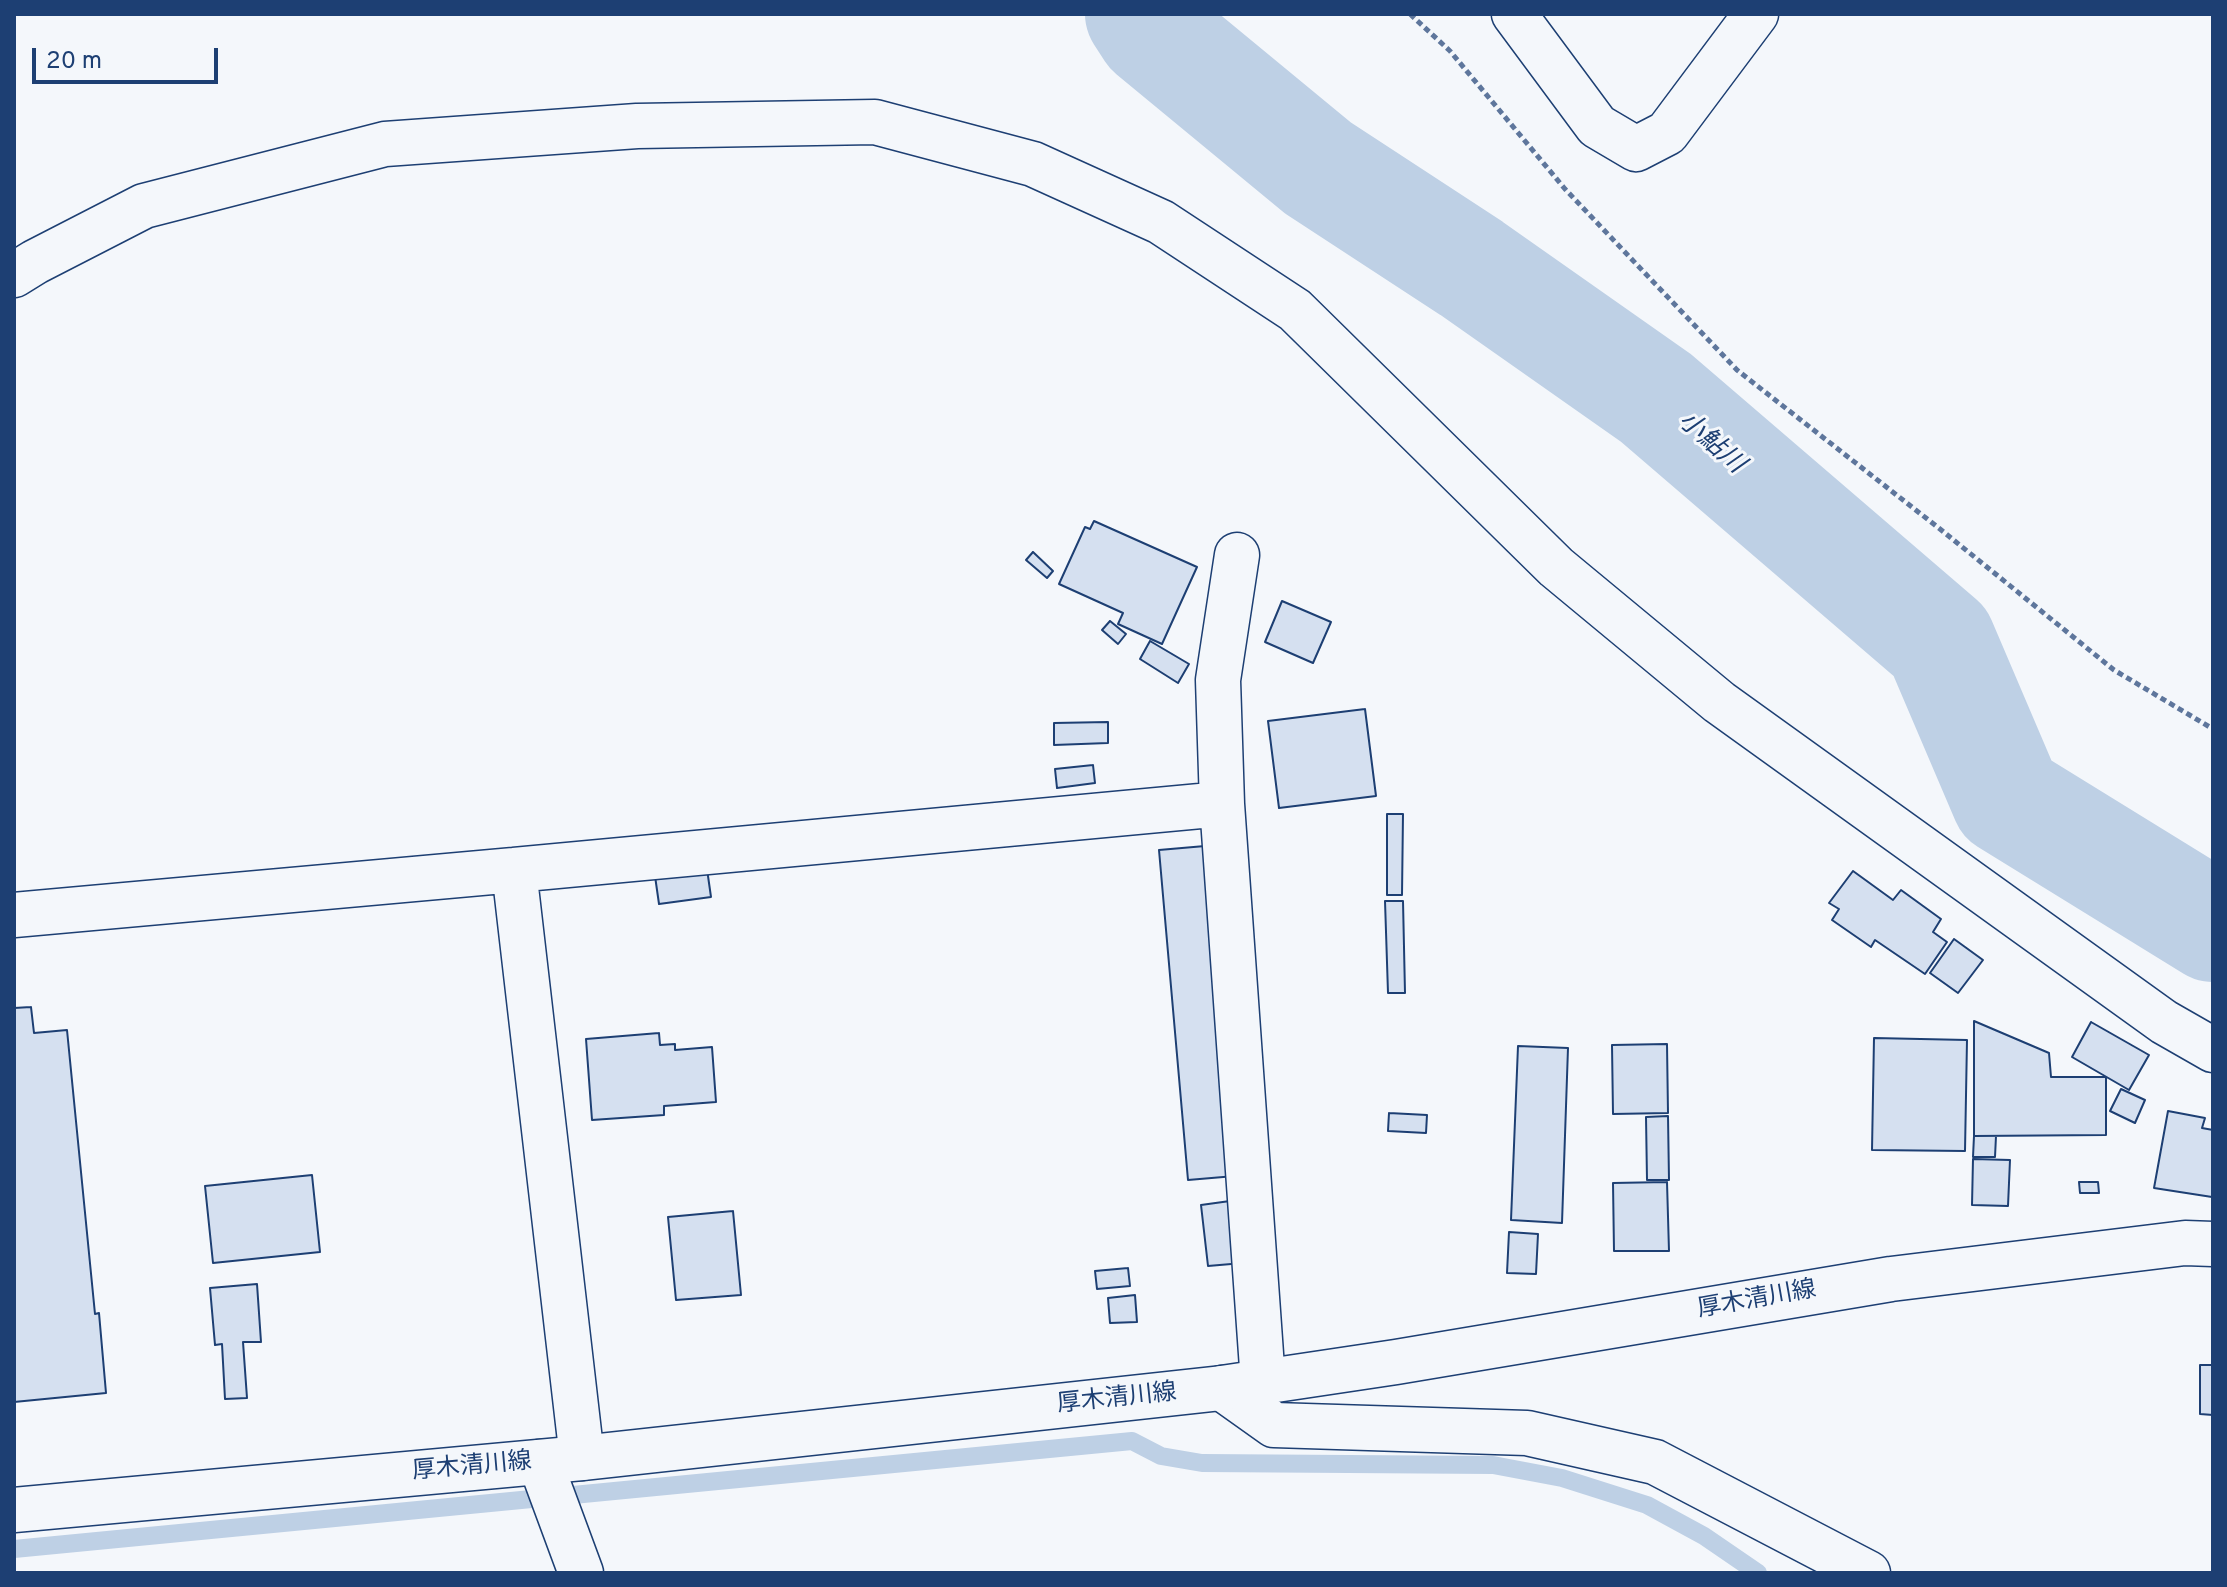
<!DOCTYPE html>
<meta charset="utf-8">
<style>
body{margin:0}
#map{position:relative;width:2227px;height:1587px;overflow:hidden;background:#f4f7fb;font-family:Overpass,sans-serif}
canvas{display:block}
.frame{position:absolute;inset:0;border:16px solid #1d3f73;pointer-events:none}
.scale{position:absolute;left:32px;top:48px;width:186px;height:36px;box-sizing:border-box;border:4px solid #1d3f73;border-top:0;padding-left:10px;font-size:24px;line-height:28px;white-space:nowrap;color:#1d3f73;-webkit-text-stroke:6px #f4f7fb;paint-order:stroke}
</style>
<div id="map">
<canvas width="2227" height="1587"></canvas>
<div class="frame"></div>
<div class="scale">20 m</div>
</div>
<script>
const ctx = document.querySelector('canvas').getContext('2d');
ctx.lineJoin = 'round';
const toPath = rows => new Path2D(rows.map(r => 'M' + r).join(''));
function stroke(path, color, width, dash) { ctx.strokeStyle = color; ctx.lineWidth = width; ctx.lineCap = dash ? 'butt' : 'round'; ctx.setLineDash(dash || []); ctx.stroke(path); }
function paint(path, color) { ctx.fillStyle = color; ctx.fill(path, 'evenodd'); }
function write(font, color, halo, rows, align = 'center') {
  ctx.font = font + ' Overpass,"Noto Sans JP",sans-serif'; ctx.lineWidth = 6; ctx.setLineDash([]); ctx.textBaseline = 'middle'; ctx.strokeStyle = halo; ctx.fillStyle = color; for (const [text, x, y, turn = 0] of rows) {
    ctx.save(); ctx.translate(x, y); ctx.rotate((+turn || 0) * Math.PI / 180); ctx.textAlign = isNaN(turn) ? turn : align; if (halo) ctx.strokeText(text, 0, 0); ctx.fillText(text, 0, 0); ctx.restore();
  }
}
stroke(toPath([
 [14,1549,1132,1441,1161,1456,1202,1463,1493,1465,1562,1478,1647,1505,1704,1536,1758,1573]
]), '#bed0e5', 18);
stroke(toPath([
 [1141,14,1152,31,1318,168,1471,268,1656,398,1940,642,2007,799,2213,926]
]), '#bed0e5', 112);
const building = toPath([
 [1094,521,1197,567,1162,644,1118,624,1123,613,1059,584,1085,527,1090,529,1094,521],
 [1033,552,1053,571,1047,578,1026,560,1033,552],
 [1282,601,1331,622,1313,663,1265,642,1282,601],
 [1110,621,1126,634,1118,644,1102,630,1110,621],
 [1150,641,1189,664,1178,683,1140,659,1150,641],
 [1365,709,1376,796,1279,808,1268,721,1365,709],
 [1108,722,1108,743,1054,745,1054,723,1108,722],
 [1093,765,1095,783,1057,788,1055,769,1093,765],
 [1387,814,1403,814,1402,895,1387,895,1387,814],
 [1205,846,1235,1176,1188,1180,1159,850,1205,846],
 [707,869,711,897,659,904,655,876,707,869],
 [1853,871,1893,900,1901,890,1941,919,1933,932,1947,942,1925,974,1875,940,1871,947,1832,920,1839,909,1829,903,1853,871],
 [1385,901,1403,901,1405,993,1388,993,1385,901],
 [1954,939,1983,960,1958,993,1930,973,1954,939],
 [31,1007,34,1033,67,1030,95,1314,99,1313,106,1393,14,1402,14,1008,31,1007],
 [1974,1021,2049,1053,2051,1077,2106,1077,2106,1135,1974,1136,1974,1021],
 [2091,1022,2149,1055,2129,1090,2072,1057,2091,1022],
 [659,1033,660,1045,675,1044,675,1050,712,1047,716,1102,664,1106,664,1115,592,1120,586,1039,659,1033],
 [1874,1038,1967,1040,1965,1151,1872,1150,1874,1038],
 [1667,1044,1668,1113,1613,1114,1612,1045,1667,1044],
 [1518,1046,1568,1048,1562,1223,1511,1220,1518,1046],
 [2121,1089,2145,1100,2135,1123,2110,1111,2121,1089],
 [2168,1111,2205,1118,2202,1128,2213,1130,2212,1197,2154,1188,2168,1111],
 [1389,1113,1427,1115,1426,1133,1388,1131,1389,1113],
 [1668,1116,1669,1180,1647,1180,1646,1117,1668,1116],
 [1974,1136,1996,1136,1995,1157,1973,1157,1974,1136],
 [1973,1159,2010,1160,2008,1206,1972,1205,1973,1159],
 [312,1175,320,1252,213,1263,205,1186,312,1175],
 [1667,1182,1669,1251,1614,1251,1613,1183,1667,1182],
 [2079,1182,2098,1182,2099,1193,2080,1193,2079,1182],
 [1230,1201,1243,1263,1208,1266,1201,1205,1230,1201],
 [733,1211,741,1295,676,1300,668,1217,733,1211],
 [1509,1232,1538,1234,1536,1274,1507,1273,1509,1232],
 [1128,1268,1130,1286,1097,1289,1095,1271,1128,1268],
 [257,1284,261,1342,243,1342,247,1398,225,1399,222,1344,215,1345,210,1288,257,1284],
 [1135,1295,1137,1322,1110,1323,1108,1298,1135,1295],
 [2200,1365,2213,1365,2213,1415,2200,1414,2200,1365]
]);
paint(building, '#d5e0f0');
stroke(building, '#1d3f73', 2);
const minor = toPath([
 [1514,14,1597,126,1636,149,1667,133,1756,14],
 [14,275,35,262,144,206,385,144,637,126,875,122,1033,164,1161,222,1295,310,1556,567,1719,702,2164,1022,2213,1050],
 [1237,555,1218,680,1222,804,1263,1382],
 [14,915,514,870],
 [1222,1388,1274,1425,1527,1433,1655,1462,1868,1573],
 [582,1458,514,870,1222,804],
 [540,1462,581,1573]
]);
const primary = toPath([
 [14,1510,582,1458,1222,1388,1396,1362,1891,1279,2185,1243,2213,1244]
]);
stroke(minor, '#1d3f73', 47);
stroke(primary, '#1d3f73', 47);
stroke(toPath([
 [1410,14,1450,51,1565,189,1737,370,1940,529,2114,670,2213,729]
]), '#5e769c', 5, [6, 4]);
stroke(minor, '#f4f7fb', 44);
stroke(primary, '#f4f7fb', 44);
write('24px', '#1d3f73', '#f4f7fb', [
 ["厚木清川線",1757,1301,-10],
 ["厚木清川線",1117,1400,-6],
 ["厚木清川線",472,1468,-5]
]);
write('italic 26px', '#1d3f73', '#f4f7fb', [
 ["小鮎川",1710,444,41]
]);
</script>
